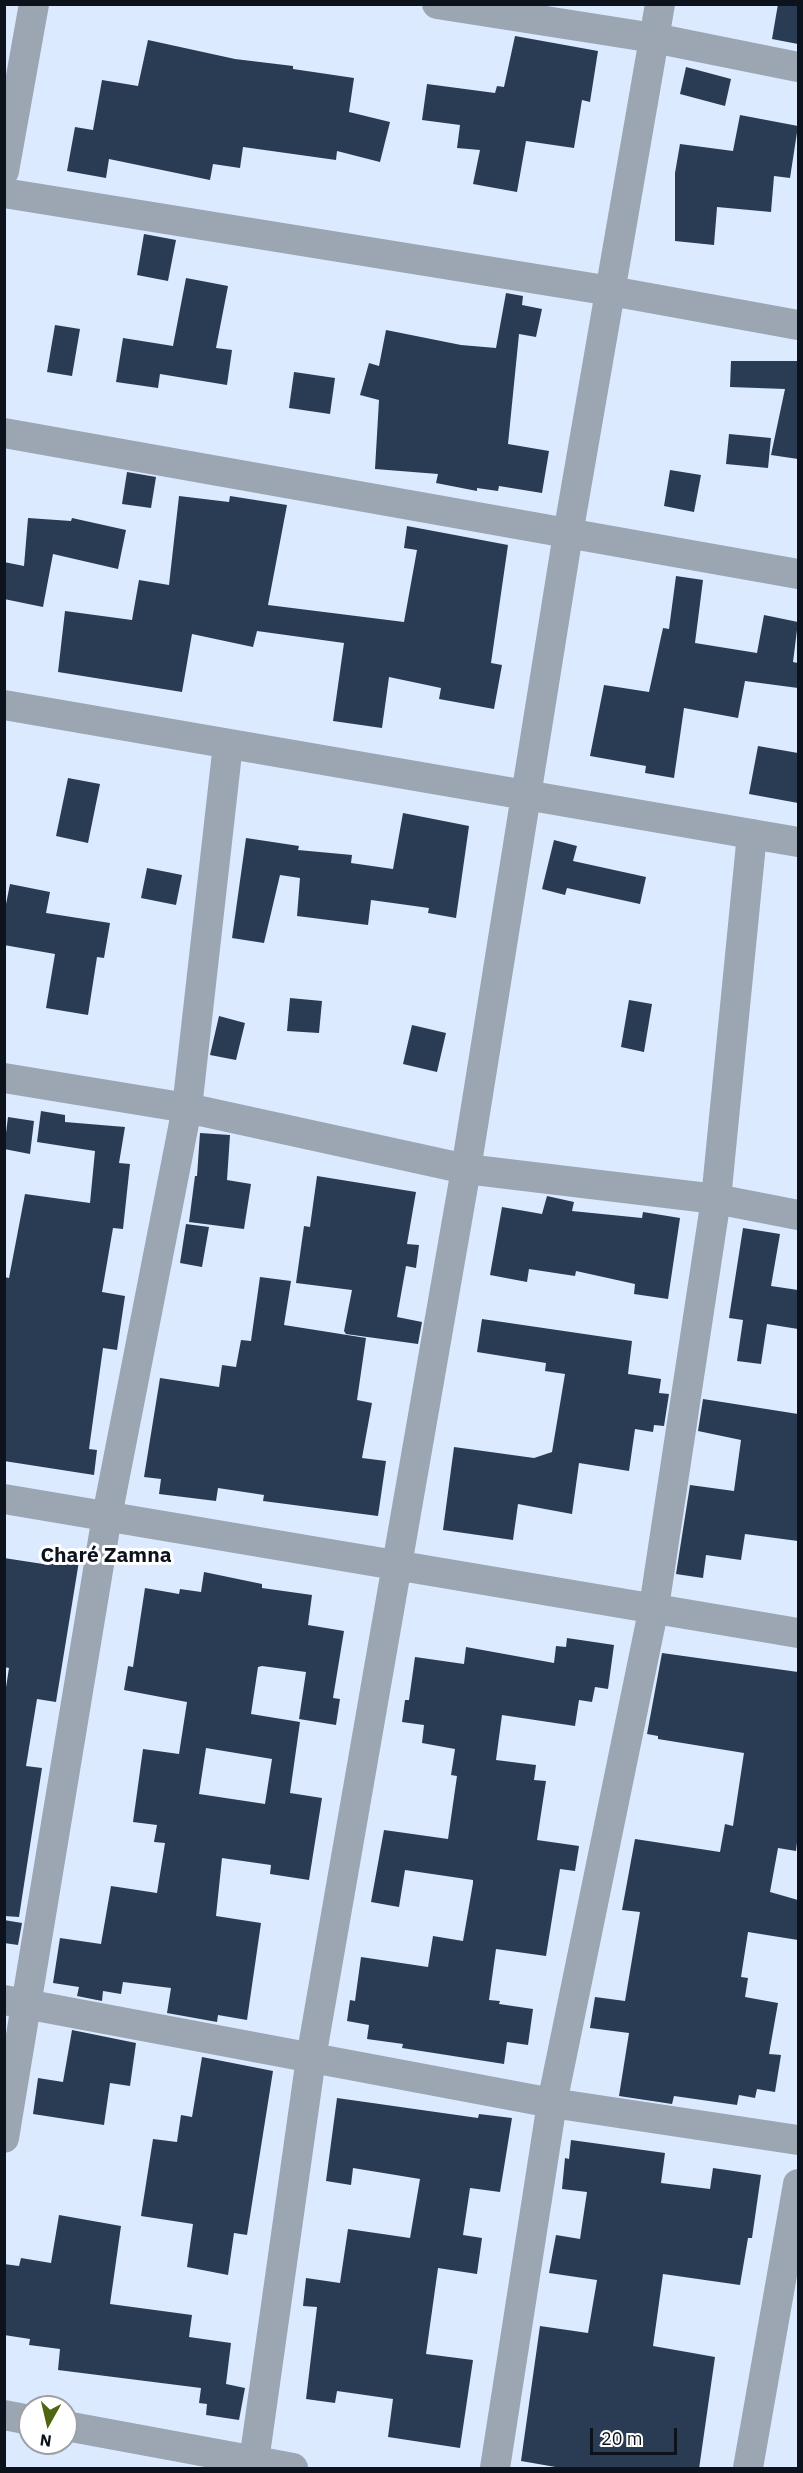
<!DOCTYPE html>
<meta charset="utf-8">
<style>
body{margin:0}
#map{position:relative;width:803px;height:2473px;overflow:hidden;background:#dbeaff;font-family:"IBM Plex Sans",sans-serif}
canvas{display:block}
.frame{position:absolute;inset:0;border:6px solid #0c131c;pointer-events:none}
.north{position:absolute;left:18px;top:2395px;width:60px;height:60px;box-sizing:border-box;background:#fff;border:2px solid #9ea1a4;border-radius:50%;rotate:188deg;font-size:16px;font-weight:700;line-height:24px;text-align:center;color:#0c131c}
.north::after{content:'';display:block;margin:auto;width:21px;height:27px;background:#506512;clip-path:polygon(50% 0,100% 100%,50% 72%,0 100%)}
.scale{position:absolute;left:590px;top:2428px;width:87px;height:27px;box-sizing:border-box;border:3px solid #0c131c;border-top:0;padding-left:8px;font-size:18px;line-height:21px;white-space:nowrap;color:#0c131c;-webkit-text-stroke:4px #fff;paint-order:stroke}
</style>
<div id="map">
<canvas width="803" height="2473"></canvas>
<div class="frame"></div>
<div class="north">N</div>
<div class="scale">20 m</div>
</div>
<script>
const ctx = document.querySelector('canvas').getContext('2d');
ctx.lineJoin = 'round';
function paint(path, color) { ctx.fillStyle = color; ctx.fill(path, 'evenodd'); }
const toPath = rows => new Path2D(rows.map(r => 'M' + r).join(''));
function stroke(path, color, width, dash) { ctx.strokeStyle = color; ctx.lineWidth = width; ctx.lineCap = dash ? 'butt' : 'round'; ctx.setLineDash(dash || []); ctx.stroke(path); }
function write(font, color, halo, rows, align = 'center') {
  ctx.font = font + ' "IBM Plex Sans",sans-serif'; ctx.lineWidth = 6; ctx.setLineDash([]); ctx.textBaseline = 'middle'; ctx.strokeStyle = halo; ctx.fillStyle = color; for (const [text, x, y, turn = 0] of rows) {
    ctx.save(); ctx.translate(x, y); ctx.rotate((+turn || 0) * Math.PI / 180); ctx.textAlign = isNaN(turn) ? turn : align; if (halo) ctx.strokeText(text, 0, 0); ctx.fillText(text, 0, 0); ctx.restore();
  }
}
paint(toPath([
 [778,4,798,4,798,44,772,39],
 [515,36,598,51,590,102,582,100,574,148,526,141,517,192,473,184,480,150,457,148,460,125,422,120,427,84,495,93,497,86,504,87],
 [148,40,235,59,293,66,293,69,354,78,349,112,390,122,380,162,337,151,336,160,243,147,240,168,213,164,210,180,109,159,106,178,67,171,75,127,93,130,102,80,138,86],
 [686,67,731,79,725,106,680,94],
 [740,115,798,126,790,178,774,176,771,212,717,207,714,245,675,241,675,173,680,144,733,151],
 [144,234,176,240,168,281,137,275],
 [186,278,228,286,216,348,232,350,227,385,160,374,158,388,116,382,123,338,173,346],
 [506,293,523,296,522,305,542,309,536,337,519,334,508,444,549,451,542,493,499,486,498,491,477,488,477,491,436,483,438,474,375,469,379,400,360,395,369,363,379,366,386,330,461,345,496,348],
 [55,325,80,329,72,376,47,372],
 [731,361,798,361,798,459,771,455,785,389,730,387],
 [294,372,335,378,330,414,289,408],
 [729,434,771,438,768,468,726,464],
 [670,470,701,475,694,512,664,506],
 [127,472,156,477,151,508,122,504],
 [179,496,229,502,230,496,287,505,268,605,404,622,417,550,404,548,407,526,508,545,491,663,502,665,494,709,439,699,441,688,389,677,382,728,333,721,344,643,257,631,253,647,192,634,182,692,58,672,65,611,132,620,139,580,169,585],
 [28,518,71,521,72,518,126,530,118,569,53,554,43,607,4,599,4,562,24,566],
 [676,576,703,580,695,643,757,653,764,615,798,622,793,662,798,663,798,688,745,681,738,718,684,708,674,778,645,773,646,766,590,756,604,685,649,692,663,628,669,629],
 [758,746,798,753,798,803,749,794],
 [68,778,100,784,88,843,56,836],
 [403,813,469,826,456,918,428,913,429,908,371,900,368,925,297,916,300,878,280,875,264,943,232,938,246,838,299,846,298,850,352,855,351,863,393,869],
 [554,840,577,846,573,861,646,877,640,904,567,888,565,895,542,889],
 [147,868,182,875,176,905,141,898],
 [10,884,50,892,46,913,110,923,104,958,97,957,88,1015,46,1008,55,954,4,945,4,914],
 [290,998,322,1001,319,1033,287,1031],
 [629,1000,652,1004,644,1052,621,1047],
 [219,1016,245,1023,236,1060,210,1055],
 [412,1025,446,1033,437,1072,403,1064],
 [41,1111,65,1115,65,1122,125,1127,119,1163,130,1164,123,1229,113,1228,102,1292,125,1296,117,1350,103,1348,89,1449,97,1450,94,1475,4,1461,4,1277,9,1278,25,1194,90,1203,95,1151,37,1142],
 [8,1117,34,1121,30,1154,4,1149],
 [200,1133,230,1135,227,1180,251,1184,244,1229,189,1222,195,1176,197,1176],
 [317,1176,416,1192,407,1244,419,1245,416,1268,406,1266,397,1317,422,1322,418,1344,346,1334,344,1331,352,1290,296,1283,304,1226,310,1227],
 [547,1196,574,1202,572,1211,642,1218,643,1212,680,1218,668,1299,634,1294,635,1284,576,1271,575,1276,529,1269,527,1282,490,1275,502,1207,542,1214],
 [186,1224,209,1227,202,1267,180,1263],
 [743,1228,780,1234,771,1286,798,1290,798,1329,767,1324,761,1364,737,1361,743,1320,729,1318],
 [260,1277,291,1281,284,1325,366,1338,357,1400,372,1403,362,1458,386,1461,378,1516,263,1501,264,1495,218,1488,216,1501,159,1494,161,1479,144,1477,160,1378,219,1387,222,1365,236,1367,241,1340,251,1341],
 [482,1319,632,1341,628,1374,661,1379,659,1393,669,1394,664,1426,654,1425,653,1432,635,1429,629,1471,579,1463,572,1514,518,1504,513,1540,443,1530,454,1447,534,1458,552,1452,565,1374,545,1371,546,1363,477,1352],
 [703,1399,798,1414,798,1541,745,1534,741,1560,706,1555,703,1578,676,1574,690,1485,734,1491,741,1440,698,1431],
 [45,1549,80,1555,56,1702,37,1699,26,1766,42,1768,19,1917,4,1916,4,1700,9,1668,4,1667,4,1558,43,1564],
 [204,1572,262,1584,262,1588,312,1595,308,1625,344,1631,333,1698,340,1699,336,1725,299,1719,306,1672,262,1666,258,1667,251,1714,300,1722,290,1793,322,1798,309,1880,270,1874,271,1865,222,1858,216,1916,261,1923,247,2020,218,2015,217,2022,167,2013,171,1988,123,1982,121,1994,103,1991,102,2001,77,1996,79,1987,53,1983,60,1938,101,1944,111,1886,157,1893,165,1843,154,1842,157,1825,133,1822,143,1749,179,1754,187,1702,124,1690,128,1666,133,1667,145,1588,179,1594,180,1589,201,1592],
 [206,1748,272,1759,265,1804,199,1794],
 [567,1638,614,1645,608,1689,595,1687,592,1702,579,1700,575,1726,502,1715,496,1760,536,1765,534,1780,546,1781,537,1840,579,1846,575,1871,560,1869,546,1956,496,1949,489,2000,500,2001,499,2004,533,2009,528,2045,507,2042,504,2064,402,2048,403,2044,367,2039,369,2025,347,2021,350,2000,355,2001,361,1957,428,1967,433,1936,463,1941,473,1883,473,1880,405,1870,399,1907,371,1902,384,1830,448,1839,457,1776,451,1775,455,1749,422,1743,424,1725,402,1722,405,1700,409,1700,415,1657,464,1664,466,1647,554,1663,556,1646,566,1647],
 [662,1653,798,1672,798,1834,796,1851,778,1848,770,1892,798,1900,798,1940,748,1932,741,1977,748,1978,745,1997,778,2003,769,2054,781,2055,775,2092,757,2089,755,2098,739,2095,737,2105,674,2096,672,2104,619,2096,629,2033,590,2028,595,1997,625,2001,640,1912,622,1910,635,1839,720,1852,725,1824,733,1826,744,1753,658,1739,658,1736,647,1734],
 [4,1920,22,1923,18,1945,4,1943],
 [72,2030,136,2043,130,2086,110,2083,104,2125,33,2114,38,2078,63,2082],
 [202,2057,273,2071,247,2235,234,2233,228,2275,187,2267,193,2224,141,2216,153,2139,177,2142,181,2115,192,2117],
 [337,2098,478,2118,479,2114,512,2118,500,2192,470,2188,463,2235,482,2238,477,2274,438,2268,426,2354,473,2360,460,2448,388,2437,393,2399,337,2391,335,2403,306,2399,317,2307,303,2306,306,2278,340,2283,348,2229,410,2238,420,2179,353,2168,351,2185,326,2181],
 [571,2140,665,2153,661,2183,710,2189,713,2168,761,2175,752,2238,748,2238,740,2285,663,2274,653,2346,715,2357,699,2469,567,2469,521,2461,540,2326,588,2333,597,2280,549,2273,556,2235,580,2239,587,2192,562,2189,565,2158,569,2159],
 [59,2215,121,2226,110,2304,192,2315,189,2337,231,2343,226,2384,245,2388,239,2420,206,2415,207,2404,199,2403,201,2388,58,2370,60,2349,29,2345,30,2339,4,2335,4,2264,19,2266,21,2258,51,2263]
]), '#2a3c54');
stroke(toPath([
 [437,4,654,38,798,67],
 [4,171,34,4],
 [4,193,611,291,798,325],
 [4,433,798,574],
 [4,705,798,842],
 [4,1078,187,1108,466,1169,716,1199,798,1215],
 [4,1499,798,1633],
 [4,2000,552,2103,798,2140],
 [4,2138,107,1516,187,1108,228,744],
 [4,2415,30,2420],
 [66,2426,293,2468],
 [253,2468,311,2058,466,1169,568,534,660,4],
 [495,2468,552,2103,654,1607,716,1199,752,834],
 [748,2468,798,2184]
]), '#9ca5b2', 30);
write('bold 21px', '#0c131c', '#fff', [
 ["Charé Zamna",106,1556]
]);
</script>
